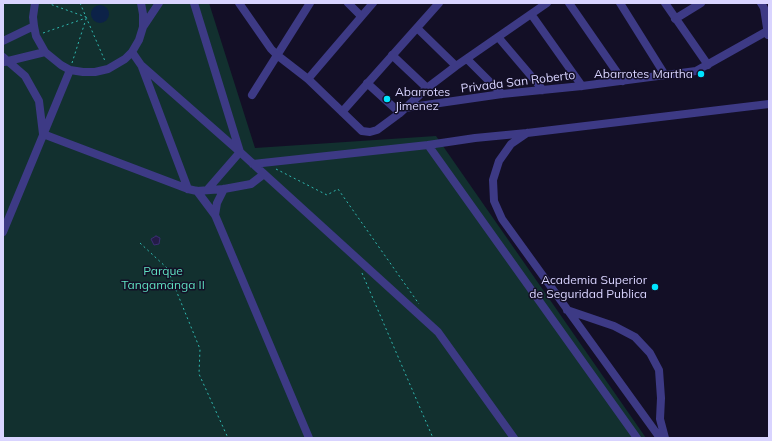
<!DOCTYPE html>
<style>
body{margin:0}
#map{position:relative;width:772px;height:441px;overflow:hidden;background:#130f26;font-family:Mulish,sans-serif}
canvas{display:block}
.frame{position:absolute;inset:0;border:4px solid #d9d4ff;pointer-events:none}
</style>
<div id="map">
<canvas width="772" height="441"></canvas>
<div class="frame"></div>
</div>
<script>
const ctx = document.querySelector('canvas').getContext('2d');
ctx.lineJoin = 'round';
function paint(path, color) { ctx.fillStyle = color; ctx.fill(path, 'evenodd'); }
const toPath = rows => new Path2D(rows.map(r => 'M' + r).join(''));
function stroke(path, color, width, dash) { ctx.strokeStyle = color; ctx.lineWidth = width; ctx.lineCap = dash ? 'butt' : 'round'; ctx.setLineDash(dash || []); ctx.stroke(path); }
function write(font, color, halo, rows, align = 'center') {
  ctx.font = font + ' Mulish,sans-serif'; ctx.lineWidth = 3; ctx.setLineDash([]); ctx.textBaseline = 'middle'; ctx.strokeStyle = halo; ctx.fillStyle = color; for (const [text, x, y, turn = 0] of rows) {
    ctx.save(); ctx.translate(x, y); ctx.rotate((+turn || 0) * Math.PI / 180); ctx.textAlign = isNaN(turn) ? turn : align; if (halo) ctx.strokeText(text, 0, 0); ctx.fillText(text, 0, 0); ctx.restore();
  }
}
paint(toPath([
 [3,3,209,3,255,148,436,136,646,438,3,438]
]), '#12302f');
paint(toPath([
 '91 14a9 9 0 1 1 18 0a9 9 0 1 1-18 0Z'
]), '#0c2248');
const building = toPath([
 [156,236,160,238,159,244,154,245,151,239,156,236]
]);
paint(building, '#241b47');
stroke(building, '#3b2d73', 1);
stroke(toPath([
 [47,3,86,17],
 [80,3,105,61],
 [43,33,86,18],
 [72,63,86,19],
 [276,169,327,195,338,189,419,304],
 [140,243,167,268,200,349,199,374,228,438],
 [362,273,433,438]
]), '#2fb8b0', 1, [2, 3]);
stroke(toPath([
 [35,3,33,17,34,26,36,36,45,52,61,65,70,70,83,72,95,72,108,69,125,59,132,52,139,40,143,27,143,14,141,3],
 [194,3,240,152,438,332,514,438],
 [239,3,271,49,277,55,308,79,362,131,370,132,377,130,400,113,427,88,456,66,547,3],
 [348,3,361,16],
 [569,3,623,81],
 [620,3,665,75],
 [665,3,708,65],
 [761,3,764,8,768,35],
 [531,14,582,86],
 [675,19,701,3],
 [143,27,159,3],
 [417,28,456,66],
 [498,37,543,90],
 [3,41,34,26],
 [132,52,141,65,240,152,207,190],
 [392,55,427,88],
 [3,57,25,76,39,101,43,134,188,189,197,191,224,189,251,184,264,174],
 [467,59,502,94],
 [4,62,45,52],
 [142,67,188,189],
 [308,79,373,3],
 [367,83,400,113],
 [252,95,310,3],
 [405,108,502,94,582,86,696,71,769,30],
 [342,112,439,3],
 [527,133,511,144,499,161,493,180,494,201,502,219,660,438],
 [428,145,475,138,527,133,769,104],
 [253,164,428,145,637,438],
 [197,191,215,215,309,438],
 [215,215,217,203,224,189],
 [3,232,70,70],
 [567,310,614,326,635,337,650,353,659,370,661,398,660,419,665,438]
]), '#3d3a85', 8);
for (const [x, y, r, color] of [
 [701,74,4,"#00e5ff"],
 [387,99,4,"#00e5ff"],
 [655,287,4,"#00e5ff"]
]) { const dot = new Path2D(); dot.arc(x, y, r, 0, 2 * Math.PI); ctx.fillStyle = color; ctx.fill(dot); stroke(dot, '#130f26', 1.5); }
write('12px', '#d9d4ff', '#130f26', [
 ["Abarrotes Martha",693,74],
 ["Abarrotes",395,92,"left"],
 ["Jimenez",395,106,"left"],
 ["Academia Superior",647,280],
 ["de Seguridad Publica",647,294]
], 'right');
write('12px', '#d9d4ff', '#130f26', [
 ["Privada San Roberto",518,82,-7]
]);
write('12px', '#5fe0c0', '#130f26', [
 ["Parque",163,271],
 ["Tangamanga II",163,285]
]);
</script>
